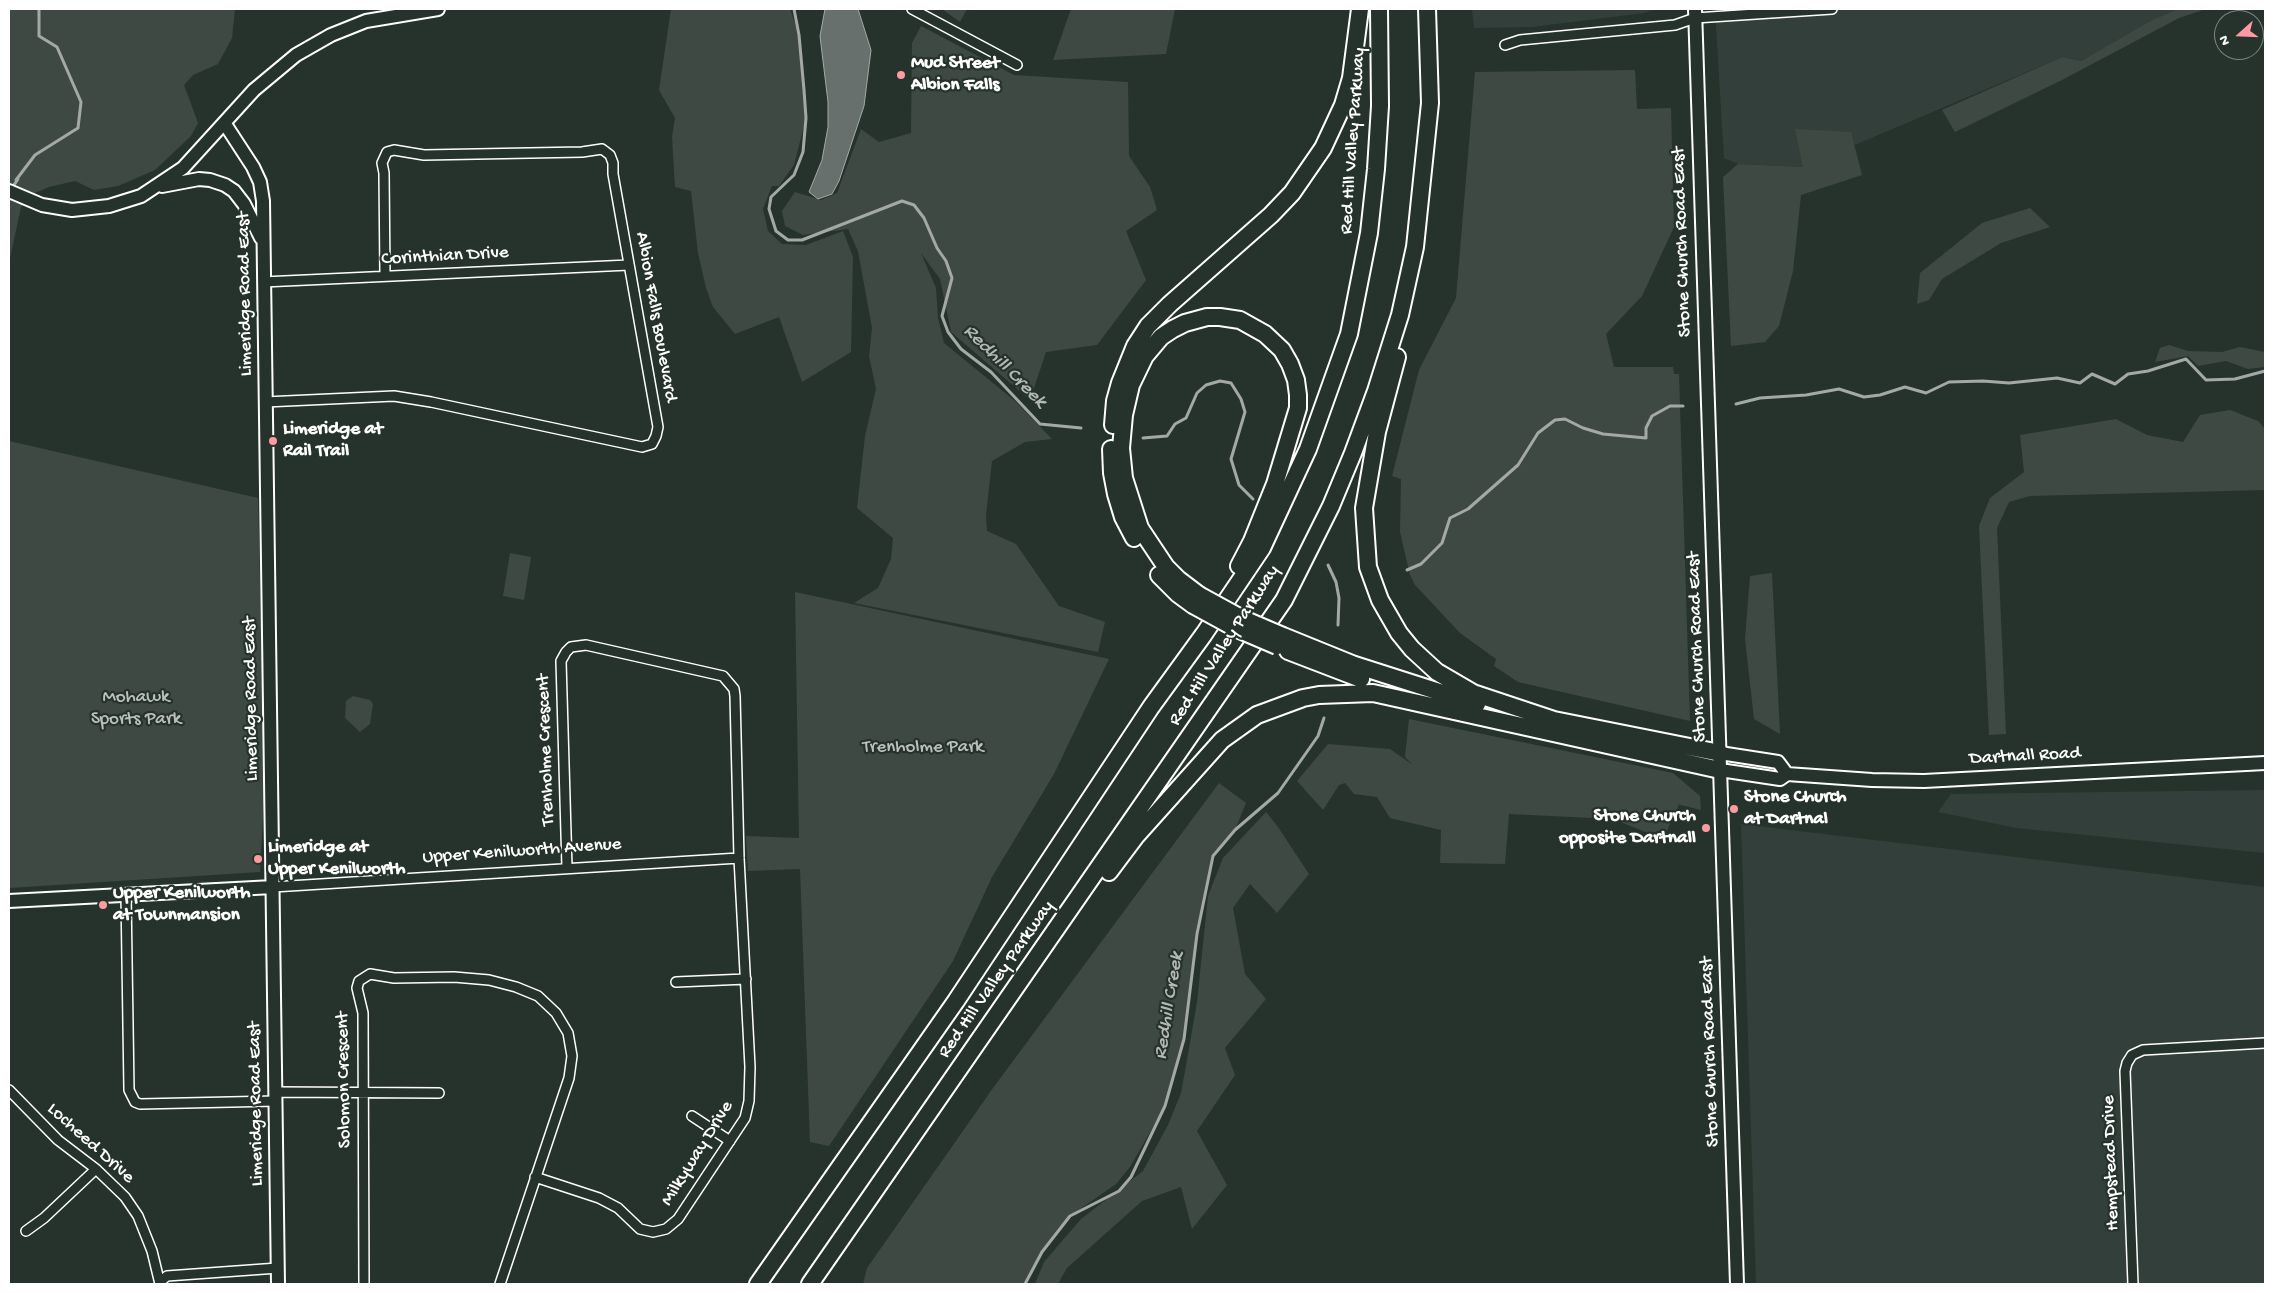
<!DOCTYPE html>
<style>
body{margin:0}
#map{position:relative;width:2274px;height:1293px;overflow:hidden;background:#26332d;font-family:"Gochi Hand",sans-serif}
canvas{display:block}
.frame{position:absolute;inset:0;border:10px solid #fff;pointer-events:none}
.north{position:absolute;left:2214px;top:10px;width:50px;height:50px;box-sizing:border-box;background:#26332d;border:1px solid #7d8581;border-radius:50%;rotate:250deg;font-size:14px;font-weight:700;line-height:20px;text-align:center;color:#fff}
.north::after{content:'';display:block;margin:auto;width:18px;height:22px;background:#ff9aa2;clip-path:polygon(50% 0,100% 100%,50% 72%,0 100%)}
</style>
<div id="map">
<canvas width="2274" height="1293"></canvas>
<div class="frame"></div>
<div class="north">N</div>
</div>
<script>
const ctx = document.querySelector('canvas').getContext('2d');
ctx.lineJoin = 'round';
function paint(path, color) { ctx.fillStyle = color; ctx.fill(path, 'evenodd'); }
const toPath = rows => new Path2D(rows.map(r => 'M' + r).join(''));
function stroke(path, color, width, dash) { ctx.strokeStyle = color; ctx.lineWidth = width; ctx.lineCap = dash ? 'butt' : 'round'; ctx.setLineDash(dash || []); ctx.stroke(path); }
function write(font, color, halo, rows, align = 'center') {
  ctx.font = font + ' "Gochi Hand",sans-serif'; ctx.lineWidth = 4.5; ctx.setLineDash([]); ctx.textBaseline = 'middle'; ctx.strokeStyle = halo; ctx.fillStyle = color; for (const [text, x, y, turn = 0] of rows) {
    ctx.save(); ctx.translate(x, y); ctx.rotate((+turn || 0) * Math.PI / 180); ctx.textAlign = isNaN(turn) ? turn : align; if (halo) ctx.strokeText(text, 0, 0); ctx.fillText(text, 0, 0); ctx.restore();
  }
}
paint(toPath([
 [1472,9,1657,9,1644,13,1532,27,1474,28],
 [1715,9,2178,9,2150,21,2081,61,2062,57,1803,167,1738,164,1724,158],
 [2265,790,2265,853,2016,828,1938,812,1951,794],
 [1741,824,2265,887,2265,1284,1756,1284]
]), '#333f3a');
paint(toPath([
 [9,9,235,9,232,38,218,64,193,75,184,85,198,123,191,136,155,170,118,186,94,190,75,181,49,187,35,193,21,207,9,263],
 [671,9,790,9,799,35,806,118,794,165,779,186,772,186,763,209,768,231,782,244,806,245,843,231,853,257,851,352,802,382,779,317,735,334,713,307,706,288,698,253,691,191,675,187,672,137,675,118,659,90],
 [942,9,967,9,960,22],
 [1071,9,1175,9,1166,54,1053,60],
 [2178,9,2206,9,2179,18,2062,80,1955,132,1942,110,2062,57,2081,61,2150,21],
 [921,26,1014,75,1128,82,1129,156,1150,187,1157,210,1126,231,1146,280,1097,345,1046,352,1030,400,951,332,940,279,921,253,936,288,938,318,944,343,1015,401,1052,439,1025,442,992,461,986,515,987,531,1016,544,1059,606,1105,622,1098,652,854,603,878,588,891,559,893,538,857,508,865,436,876,389,869,356,872,328,858,251,848,229,803,235,785,226,782,211,795,192,821,200,837,193,861,129,879,142,911,133,912,43],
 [1635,70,1637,109,1671,108,1674,227,1642,296,1606,334,1614,367,1673,367,1674,374,1679,374,1690,721,1518,682,1494,666,1496,659,1460,633,1415,585,1410,575,1400,532,1401,479,1392,476,1419,370,1456,298,1475,72],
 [1795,129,1851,132,1862,175,1801,195,1793,271,1779,326,1765,342,1731,346,1723,177,1738,164,1803,167],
 [2030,208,2050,227,2001,243,1942,279,1929,300,1917,304,1920,273,1982,223],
 [2169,345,2188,351,2222,352,2240,347,2265,352,2265,367,2248,369,2226,361,2198,366,2188,356,2155,362,2160,348],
 [2230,410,2258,421,2265,429,2265,490,2030,496,2009,502,1997,528,2006,734,1989,735,1979,526,1990,498,2024,472,2020,435,2116,419,2147,435,2183,442,2200,415],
 [9,441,258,498,265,779,260,872,9,888],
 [510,553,531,557,524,600,503,596],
 [1772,573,1780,734,1754,719,1745,639,1750,576],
 [795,592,1109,659,1054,774,992,877,953,961,829,1146,810,1142,800,869,748,871,746,836,799,838],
 [353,696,370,700,373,704,370,724,360,732,345,718,346,701],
 [1409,719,1673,773,1700,796,1701,810,1677,804,1679,805,1663,839,1613,819,1509,814,1505,864,1440,863,1441,830,1390,818,1377,797,1354,794,1345,783,1339,785,1323,810,1297,781,1328,744,1390,749,1413,765,1405,757],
 [1219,783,1246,803,1235,830,1213,857,1197,934,1184,1039,1165,1106,1130,1167,1116,1184,1070,1216,1042,1252,1025,1284,863,1284,867,1268,993,1088],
 [1266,812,1278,827,1309,874,1277,913,1250,884,1233,908,1245,974,1266,999,1225,1048,1235,1075,1197,1131,1227,1185,1192,1229,1181,1187,1142,1201,1067,1268,1058,1284,1035,1284,1044,1262,1081,1219,1143,1171,1168,1125,1181,1093,1188,1054,1197,1002,1208,896,1223,858]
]), '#3e4944');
const water = toPath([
 [825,9,858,9,871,50,864,106,839,181,832,194,818,199,809,192,822,160,828,127,828,102,820,36,825,9]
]);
paint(water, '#67706c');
stroke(water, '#a4a9a7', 1);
stroke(toPath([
 [794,9,799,35,804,90,806,118,803,152,794,175,771,197,769,209,776,231,788,240,802,240,902,201,914,205,924,218,937,248,946,261,952,278,942,316,948,332,961,349,991,372,1040,424,1081,428],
 [12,188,18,179,16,180,35,155,78,128,81,102,57,47,39,36,39,9],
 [1736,404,1760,398,1806,395,1839,389,1864,397,1880,395,1905,387,1926,393,1949,382,1983,381,2009,383,2057,378,2080,383,2092,374,2115,384,2128,374,2148,371,2186,359,2206,380,2235,379,2265,371],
 [1143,438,1167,436,1175,424,1186,418,1197,393,1206,385,1220,381,1231,383,1241,399,1245,412,1231,459,1239,485,1253,499],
 [1328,565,1336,582,1339,598,1338,625],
 [1407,570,1421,564,1442,543,1450,518,1468,509,1518,465,1538,433,1555,420,1565,419,1583,428,1603,434,1646,438,1646,428,1652,416,1670,406,1683,406],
 [1025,1284,1042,1252,1070,1216,1119,1191,1131,1177,1165,1106,1184,1039,1197,934,1213,856,1235,830,1278,793,1318,736,1324,718]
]), '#a4a9a7', 3);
const street = toPath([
 [912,9,1017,65],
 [1505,45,1520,40,1675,25,1695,18,1832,9],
 [263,282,629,265],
 [265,402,394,396,431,402,642,447,652,444,656,436,658,427,613,174,613,163,610,155,602,149,582,152,424,155,394,150,387,152,382,163,384,173,385,276],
 [273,887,739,858],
 [126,895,129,1090,135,1102,140,1104,276,1101],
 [676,982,746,979],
 [9,1090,58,1140,96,1169,125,1197,138,1216,152,1251,160,1284],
 [276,1092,439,1093],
 [692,1116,730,1141],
 [535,1177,599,1198,618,1208,640,1229,653,1232,666,1229,678,1219,745,1118,749,1101,750,1067,739,858,735,696,734,689,723,676,586,645,571,647,566,652,561,661,567,868],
 [26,1231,44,1218,96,1169],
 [161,1281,167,1276,278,1268],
 [364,1284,363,1013,357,988,359,981,370,974,394,978,454,977,489,980,516,987,538,996,556,1013,568,1033,572,1056,569,1078,500,1284],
 [2133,1284,2125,1071,2127,1063,2132,1055,2143,1050,2265,1043]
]);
const secondary = toPath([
 [1695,9,1737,1284],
 [225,124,253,167,260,182,263,201,278,1284],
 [162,186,199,179,210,180,225,185,234,191,244,204,261,238],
 [9,191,42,205,72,210,109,206,141,196,183,168,254,90,296,55,331,35,366,21,438,9],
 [1720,753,1778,762,1787,774],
 [1720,770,1780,779,1787,774,1872,780,1924,781,2265,763],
 [9,901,273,887]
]);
const highway = toPath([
 [1397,357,1377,432,1364,508,1368,567,1380,600,1399,633,1412,649,1437,672,1473,693,1554,720],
 [1113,425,1115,401,1120,383,1135,346,1148,326,1170,304,1271,215,1292,193,1323,148,1343,105,1351,78,1360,9],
 [1111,449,1112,473,1116,494,1123,517,1134,538],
 [1159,575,1178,594,1193,605],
 [1199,595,1178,579,1166,567,1140,528,1124,478,1121,448,1124,415,1131,385,1145,356,1161,337,1173,329,1185,323,1207,317,1220,317,1240,320,1265,334,1282,350,1290,364,1296,380,1298,395,1298,408,1275,484,1252,541,1239,566],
 [1283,636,1352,664,1477,704],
 [1288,651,1361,679],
 [1544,718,1720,753],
 [1109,872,1136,836,1222,740,1257,715,1303,698,1319,695,1373,693,1720,770],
 [758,1284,956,1001,1151,707,1204,634,1262,548,1308,449,1349,334,1369,233,1376,169,1380,106,1379,9],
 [810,1284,1284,600,1331,506,1353,453,1376,391,1400,315,1415,247,1430,103,1427,9]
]);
stroke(street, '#fff', 12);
stroke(secondary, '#fff', 16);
stroke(highway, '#fff', 20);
stroke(street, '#26332d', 9);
stroke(secondary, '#26332d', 12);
stroke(highway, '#26332d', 16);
const highwayBridge = toPath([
 [1199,595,1241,618,1283,636],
 [1193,605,1235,628,1277,646]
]);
stroke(highwayBridge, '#fff', 20, []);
stroke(highwayBridge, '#26332d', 16);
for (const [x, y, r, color] of [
 [901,75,5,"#ff9aa2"],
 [273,441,5,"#ff9aa2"],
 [1734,809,5,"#ff9aa2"],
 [1706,828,5,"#ff9aa2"],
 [258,859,5,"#ff9aa2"],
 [103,905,5,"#ff9aa2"]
]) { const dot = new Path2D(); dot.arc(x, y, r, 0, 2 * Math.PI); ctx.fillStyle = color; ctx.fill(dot); stroke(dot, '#26332d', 2); }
write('bold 19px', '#fff', '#26332d', [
 ["Mud Street",911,64],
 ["Albion Falls",911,86],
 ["Limeridge at",283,430],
 ["Rail Trail",283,452],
 ["Stone Church",1744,798],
 ["at Dartnal",1744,820],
 ["Stone Church",1696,817,"right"],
 ["opposite Dartnall",1696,839,"right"],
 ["Limeridge at",268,848],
 ["Upper Kenilworth",268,870],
 ["Upper Kenilworth",113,894],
 ["at Townmansion",113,916]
], 'left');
write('19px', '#fff', '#26332d', [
 ["Red Hill Valley Parkway",1354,141,-86],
 ["Stone Church Road East",1683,242,-92],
 ["Corinthian Drive",445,257,-3],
 ["Limeridge Road East",246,294,-91],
 ["Albion Falls Boulevard",655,317,80],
 ["Red Hill Valley Parkway",1225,646,-57],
 ["Stone Church Road East",1698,647,-92],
 ["Limeridge Road East",252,699,-91],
 ["Trenholme Crescent",547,750,-92],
 ["Dartnall Road",2025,757,-3],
 ["Upper Kenilworth Avenue",522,852,-4],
 ["Red Hill Valley Parkway",997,980,-55],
 ["Stone Church Road East",1711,1052,-92],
 ["Solomon Crescent",345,1080,-91],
 ["Limeridge Road East",257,1104,-91],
 ["Locheed Drive",90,1144,42],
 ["Milkyway Drive",698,1154,-58],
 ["Hempstead Drive",2112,1163,-92]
]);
write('19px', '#bbbfbe', '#26332d', [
 ["Mohawk",136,698],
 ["Sports Park",136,720],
 ["Trenholme Park",923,748]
]);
write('italic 20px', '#b3b8b6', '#26332d', [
 ["Redhill Creek",1004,367,45],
 ["Redhill Creek",1170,1006,-81]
]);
</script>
